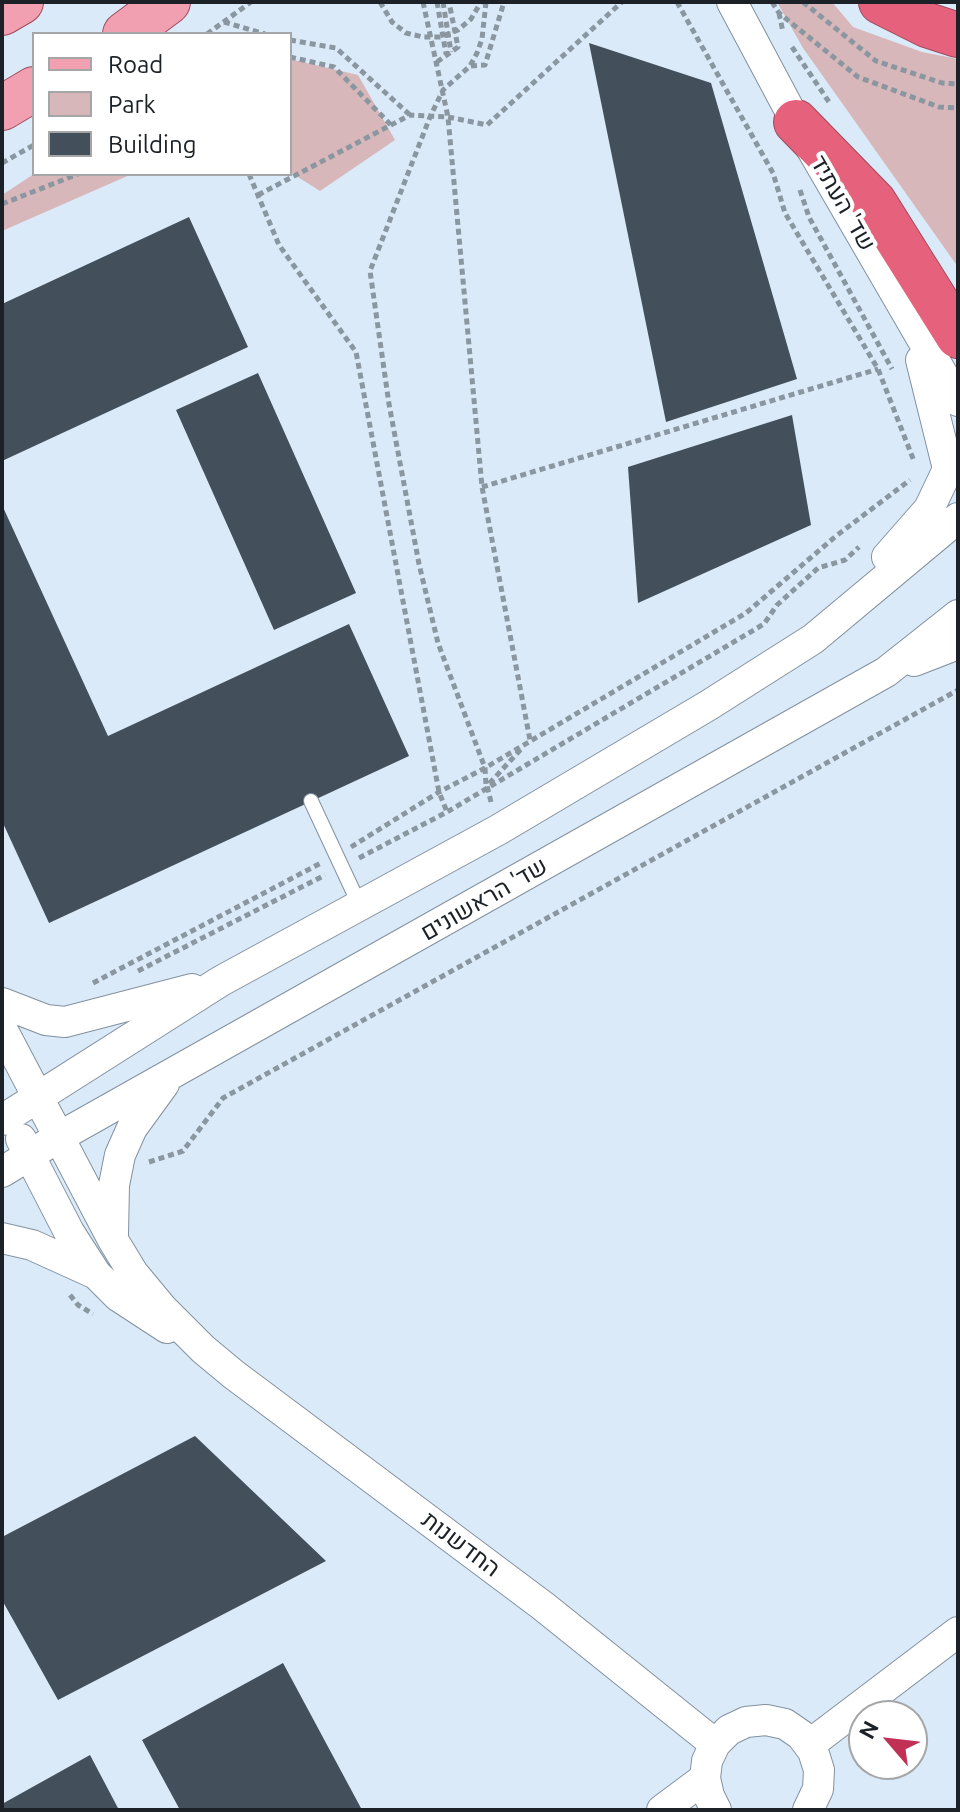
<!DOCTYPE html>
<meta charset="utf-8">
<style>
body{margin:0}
#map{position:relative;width:960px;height:1812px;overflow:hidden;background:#daeaf8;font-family:Ubuntu,sans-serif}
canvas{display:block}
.frame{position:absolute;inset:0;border:4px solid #1b2126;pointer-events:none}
.legend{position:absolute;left:32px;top:32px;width:260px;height:144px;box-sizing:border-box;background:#fff;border:2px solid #a4a6a8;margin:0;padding:10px 14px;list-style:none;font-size:24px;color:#1b2126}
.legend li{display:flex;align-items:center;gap:16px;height:40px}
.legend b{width:40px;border:2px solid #a4a6a8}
.north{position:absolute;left:848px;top:1700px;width:80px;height:80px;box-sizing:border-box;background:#fff;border:2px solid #a4a6a8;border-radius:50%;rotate:298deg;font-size:22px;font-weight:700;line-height:32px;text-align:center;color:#1b2126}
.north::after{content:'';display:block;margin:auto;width:28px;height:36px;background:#c13156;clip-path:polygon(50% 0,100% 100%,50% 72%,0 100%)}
</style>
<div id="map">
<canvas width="960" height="1812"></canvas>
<div class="frame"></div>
<ul class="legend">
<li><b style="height:10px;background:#f0a0b0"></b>Road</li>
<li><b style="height:22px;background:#d8b7ba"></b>Park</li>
<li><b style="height:22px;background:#43505c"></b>Building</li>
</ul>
<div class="north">N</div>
</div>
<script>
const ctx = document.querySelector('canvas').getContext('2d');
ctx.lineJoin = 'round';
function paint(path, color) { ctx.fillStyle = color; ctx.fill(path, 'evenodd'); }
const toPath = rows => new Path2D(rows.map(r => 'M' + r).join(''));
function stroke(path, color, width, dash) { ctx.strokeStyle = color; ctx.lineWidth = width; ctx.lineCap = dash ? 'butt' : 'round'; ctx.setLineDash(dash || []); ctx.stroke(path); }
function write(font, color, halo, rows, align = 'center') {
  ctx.font = font + ' Ubuntu,Heebo,sans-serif'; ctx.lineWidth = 8; ctx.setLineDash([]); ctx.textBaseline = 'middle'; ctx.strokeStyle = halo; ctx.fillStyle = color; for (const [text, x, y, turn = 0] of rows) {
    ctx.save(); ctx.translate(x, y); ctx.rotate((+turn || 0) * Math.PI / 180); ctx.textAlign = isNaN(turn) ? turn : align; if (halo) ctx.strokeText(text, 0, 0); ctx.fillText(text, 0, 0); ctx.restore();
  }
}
paint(toPath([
 [777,2,832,2,853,27,922,52,958,59,958,267,803,48],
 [290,59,358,75,395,140,320,191,290,172],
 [34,174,132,174,2,231,2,195]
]), '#d8b7ba');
paint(toPath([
 [589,43,711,83,797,379,666,422],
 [189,217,248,347,2,461,2,304],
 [258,373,356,593,274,630,176,410],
 [792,415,811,525,638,603,628,467],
 [2,505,108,736,349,624,409,756,49,923,2,821],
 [195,1436,326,1561,58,1700,2,1600,2,1537],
 [283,1663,362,1810,180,1810,142,1740],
 [90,1755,119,1810,2,1810,2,1804]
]), '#43505c');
const lane = toPath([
 [311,801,360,906]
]);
const street = toPath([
 [732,2,796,122,958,401],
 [887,557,929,509,948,469,921,360],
 [914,661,958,644],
 [2,1003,46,1020,65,1022,192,989],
 [2,1029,113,1240,133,1273,162,1308,203,1349,233,1374,543,1606,715,1744],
 [2,1120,221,981,498,830,709,705,813,639,958,518],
 [21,1139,69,1232,96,1274,118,1296,167,1328],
 [2,1172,59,1137,886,672,958,615],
 [113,1234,114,1185,120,1155,132,1128,164,1084],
 [2,1238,32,1245,96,1274],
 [809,1745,958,1632],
 [662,1810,705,1778],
 [716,1810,709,1796,705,1778,707,1761,715,1744,729,1730,746,1722,766,1720,785,1724,801,1735,813,1751,819,1770,818,1789,808,1810]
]);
const primary = toPath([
 [2,13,21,2],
 [125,34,168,2],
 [2,108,34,89]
]);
const highway = toPath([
 [881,2,927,25,958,35],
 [796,122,874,202,958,336]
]);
stroke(lane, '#83919f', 16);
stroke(street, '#83919f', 32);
stroke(primary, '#9f4b5d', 46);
stroke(highway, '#9f4b5d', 46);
stroke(toPath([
 [423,2,448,117,482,487,530,740],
 [437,2,446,54],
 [443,2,451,52],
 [486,2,482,39,477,53,470,66,443,90,430,117,370,271,389,404,419,564,438,643,485,768,486,785],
 [677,2,773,173,785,213,878,369,914,461],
 [772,2,779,13,858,77,939,107,958,108],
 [803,2,876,61,942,83,958,84],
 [779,13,783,32],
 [224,22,265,34],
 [207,34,251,2],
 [290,40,336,48,410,115],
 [792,47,829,102],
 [290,57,334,67,393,127],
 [437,62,458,47,449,2],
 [471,66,485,65,504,2],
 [2,163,34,145],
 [249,174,279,245,356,352,439,792,447,812],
 [800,190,809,217,892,369],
 [258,195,410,115,448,117,487,125,622,2],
 [2,204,78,174],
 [482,487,878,369],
 [491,802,487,786,523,747],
 [351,847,439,792,485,768,746,613,836,536,910,480],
 [359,858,447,812,764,624,777,605,818,568,845,560,859,547],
 [138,971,325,875],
 [93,983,321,863],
 [149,1162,183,1151,223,1098,958,690],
 [70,1295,78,1305,93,1314]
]), '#8a96a0', 5, [6, 4]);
stroke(lane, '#fff', 14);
stroke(street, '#fff', 30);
stroke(primary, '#f0a0b0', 44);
stroke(highway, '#e6617b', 44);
stroke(toPath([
 [380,2,392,22,406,33,423,37,441,37,458,30,471,19,481,2]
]), '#8a96a0', 5, [6, 4]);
write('24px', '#1b2126', '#fff', [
 ["שד' העתיד",843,203,60],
 ["שד' הראשונים",484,899,-30],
 ["החדשנות",461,1544,37]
]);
</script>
